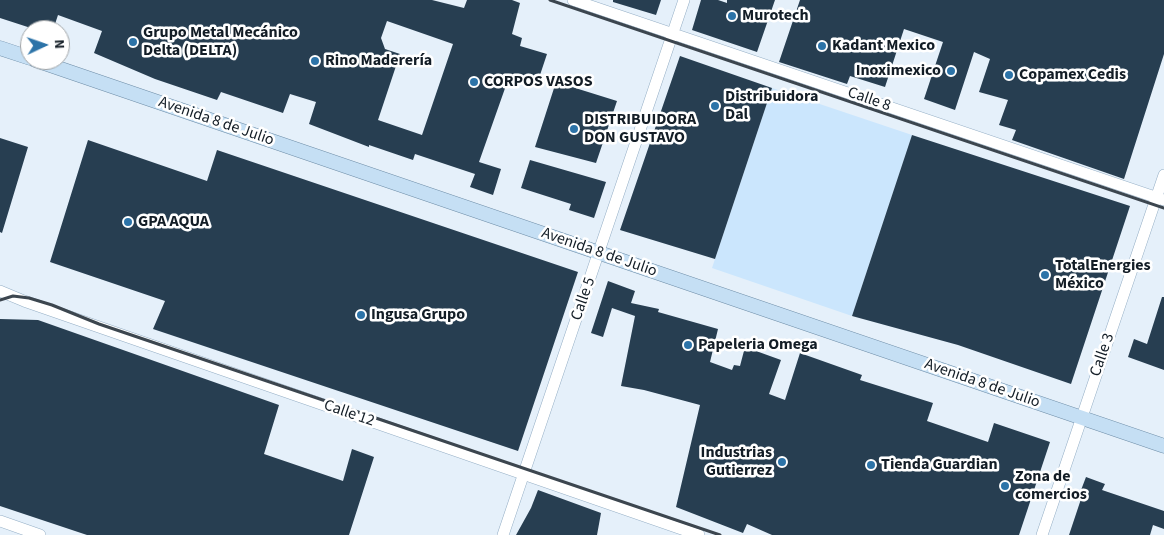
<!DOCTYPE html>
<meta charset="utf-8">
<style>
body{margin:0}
#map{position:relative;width:1164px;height:535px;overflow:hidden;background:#e5f0fa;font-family:"Source Sans 3",sans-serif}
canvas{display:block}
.north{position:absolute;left:20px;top:20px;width:50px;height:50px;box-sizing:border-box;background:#fff;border:1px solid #a1a5a8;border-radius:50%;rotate:87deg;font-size:14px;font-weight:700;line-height:20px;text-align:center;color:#131d26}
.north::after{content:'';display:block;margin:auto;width:18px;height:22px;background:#2c73a8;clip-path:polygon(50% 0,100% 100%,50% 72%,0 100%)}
</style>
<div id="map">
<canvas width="1164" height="535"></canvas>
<div class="north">N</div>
</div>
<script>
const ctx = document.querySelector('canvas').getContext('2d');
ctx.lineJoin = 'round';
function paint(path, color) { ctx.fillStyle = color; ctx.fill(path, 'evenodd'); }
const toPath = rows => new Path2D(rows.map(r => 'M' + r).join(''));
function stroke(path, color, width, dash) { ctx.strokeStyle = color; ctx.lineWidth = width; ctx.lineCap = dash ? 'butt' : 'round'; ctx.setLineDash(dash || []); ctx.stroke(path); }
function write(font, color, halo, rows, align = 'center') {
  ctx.font = font + ' "Source Sans 3",sans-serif'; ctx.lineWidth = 5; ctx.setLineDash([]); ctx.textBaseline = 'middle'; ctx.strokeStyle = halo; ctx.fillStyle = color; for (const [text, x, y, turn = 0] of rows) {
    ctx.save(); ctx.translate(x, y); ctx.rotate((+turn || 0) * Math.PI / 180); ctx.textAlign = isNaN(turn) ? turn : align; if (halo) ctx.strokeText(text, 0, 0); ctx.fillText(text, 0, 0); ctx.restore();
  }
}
paint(toPath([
 [772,88,912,135,852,316,712,268]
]), '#cbe6fd');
paint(toPath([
 [0,0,432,0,464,8,467,0,512,0,520,3,512,34,522,38,520,46,547,54,536,87,509,77,479,162,501,169,493,195,470,187,475,174,415,154,413,160,369,145,369,147,309,124,316,102,290,94,283,113,221,92,217,100,155,79,94,53,102,31,58,15,53,30,37,30,0,18],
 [387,21,453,44,422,135,378,120,400,54,385,49,381,38],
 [613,0,661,0,656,15,613,2],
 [701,0,718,0,727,3,727,0,775,0,757,52,692,30],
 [800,0,1164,0,1164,54,1124,179,1012,140,1016,130,999,125,1008,100,979,92,990,59,974,52,955,110,924,99,943,42,904,29,885,87,850,76,847,84,779,62],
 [680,56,772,88,715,259,620,230],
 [556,82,617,101,596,163,535,147],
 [912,135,1130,206,1071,384,958,345,852,316],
 [0,138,28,147,2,233,0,232],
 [88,140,207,181,217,150,578,272,518,451,153,329,165,301,50,262],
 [530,160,606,182,594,218,569,210,571,204,521,188],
 [608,281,635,291,631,303,659,309,658,312,718,329,710,362,732,370,734,365,740,366,745,347,781,360,769,394,785,400,800,353,862,375,860,380,933,403,927,421,988,442,994,423,1050,442,1019,535,772,535,747,524,743,533,676,507,700,405,644,390,621,386,635,316,612,308,603,337,591,333],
 [1162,297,1164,297,1164,370,1128,357,1134,339,1147,344],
 [0,319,38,320,279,405,264,454,343,481,352,449,374,457,349,535,87,535,0,506],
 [1086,477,1105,484,1102,490,1164,511,1164,529,1153,525,1150,535,1069,535,1081,499,1078,498],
 [538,490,601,513,597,535,516,535,531,508]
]), '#273e51');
const minor = toPath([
 [573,0,1164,200],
 [0,291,24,301,699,535],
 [0,521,40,535],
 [503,535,684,0],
 [1042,535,1164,175]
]);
const major = toPath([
 [0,48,30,58],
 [35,60,1164,446]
]);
stroke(minor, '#94aec5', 12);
stroke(major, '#6e8da7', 15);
stroke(minor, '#fff', 11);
stroke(major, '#c5dff4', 14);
stroke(toPath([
 [550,0,1164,208],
 [0,300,13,296,29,298,52,305,99,324,720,535]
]), '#3c464f', 3);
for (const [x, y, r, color] of [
 [732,16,5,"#2c73a8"],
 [133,42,5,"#2c73a8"],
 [822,46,5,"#2c73a8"],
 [315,61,5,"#2c73a8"],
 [951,71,5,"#2c73a8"],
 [1009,75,5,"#2c73a8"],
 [474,82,5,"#2c73a8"],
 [715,106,5,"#2c73a8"],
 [574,129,5,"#2c73a8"],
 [128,222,5,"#2c73a8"],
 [1045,275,5,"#2c73a8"],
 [361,315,5,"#2c73a8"],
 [688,345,5,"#2c73a8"],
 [782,462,5,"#2c73a8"],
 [871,465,5,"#2c73a8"],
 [1005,486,5,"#2c73a8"]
]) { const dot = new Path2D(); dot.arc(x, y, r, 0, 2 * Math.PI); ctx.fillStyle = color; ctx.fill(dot); stroke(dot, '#fff', 2); }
write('bold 16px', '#131d26', '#fff', [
 ["Murotech",742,16],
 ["Grupo Metal Mecánico",143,33],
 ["Delta (DELTA)",143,51],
 ["Kadant Mexico",832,46],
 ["Rino Maderería",325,61],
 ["Inoximexico",941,71,"right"],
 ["Copamex Cedis",1019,75],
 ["CORPOS VASOS",484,82],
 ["Distribuidora",725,97],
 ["Dal",725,115],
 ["DISTRIBUIDORA",584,120],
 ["DON GUSTAVO",584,138],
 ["GPA AQUA",138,222],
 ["TotalEnergies",1055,266],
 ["México",1055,284],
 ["Ingusa Grupo",371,315],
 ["Papeleria Omega",698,345],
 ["Industrias",772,453,"right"],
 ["Gutierrez",772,471,"right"],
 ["Tienda Guardian",881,465],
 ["Zona de",1015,477],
 ["comercios",1015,495]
], 'left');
write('16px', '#131d26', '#fff', [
 ["Calle 8",869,100,19],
 ["Avenida 8 de Julio",216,122,19],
 ["Avenida 8 de Julio",599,253,19],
 ["Calle 5",584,299,-71],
 ["Calle 3",1103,355,-71],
 ["Avenida 8 de Julio",982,384,19],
 ["Calle 12",349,414,19]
]);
</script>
